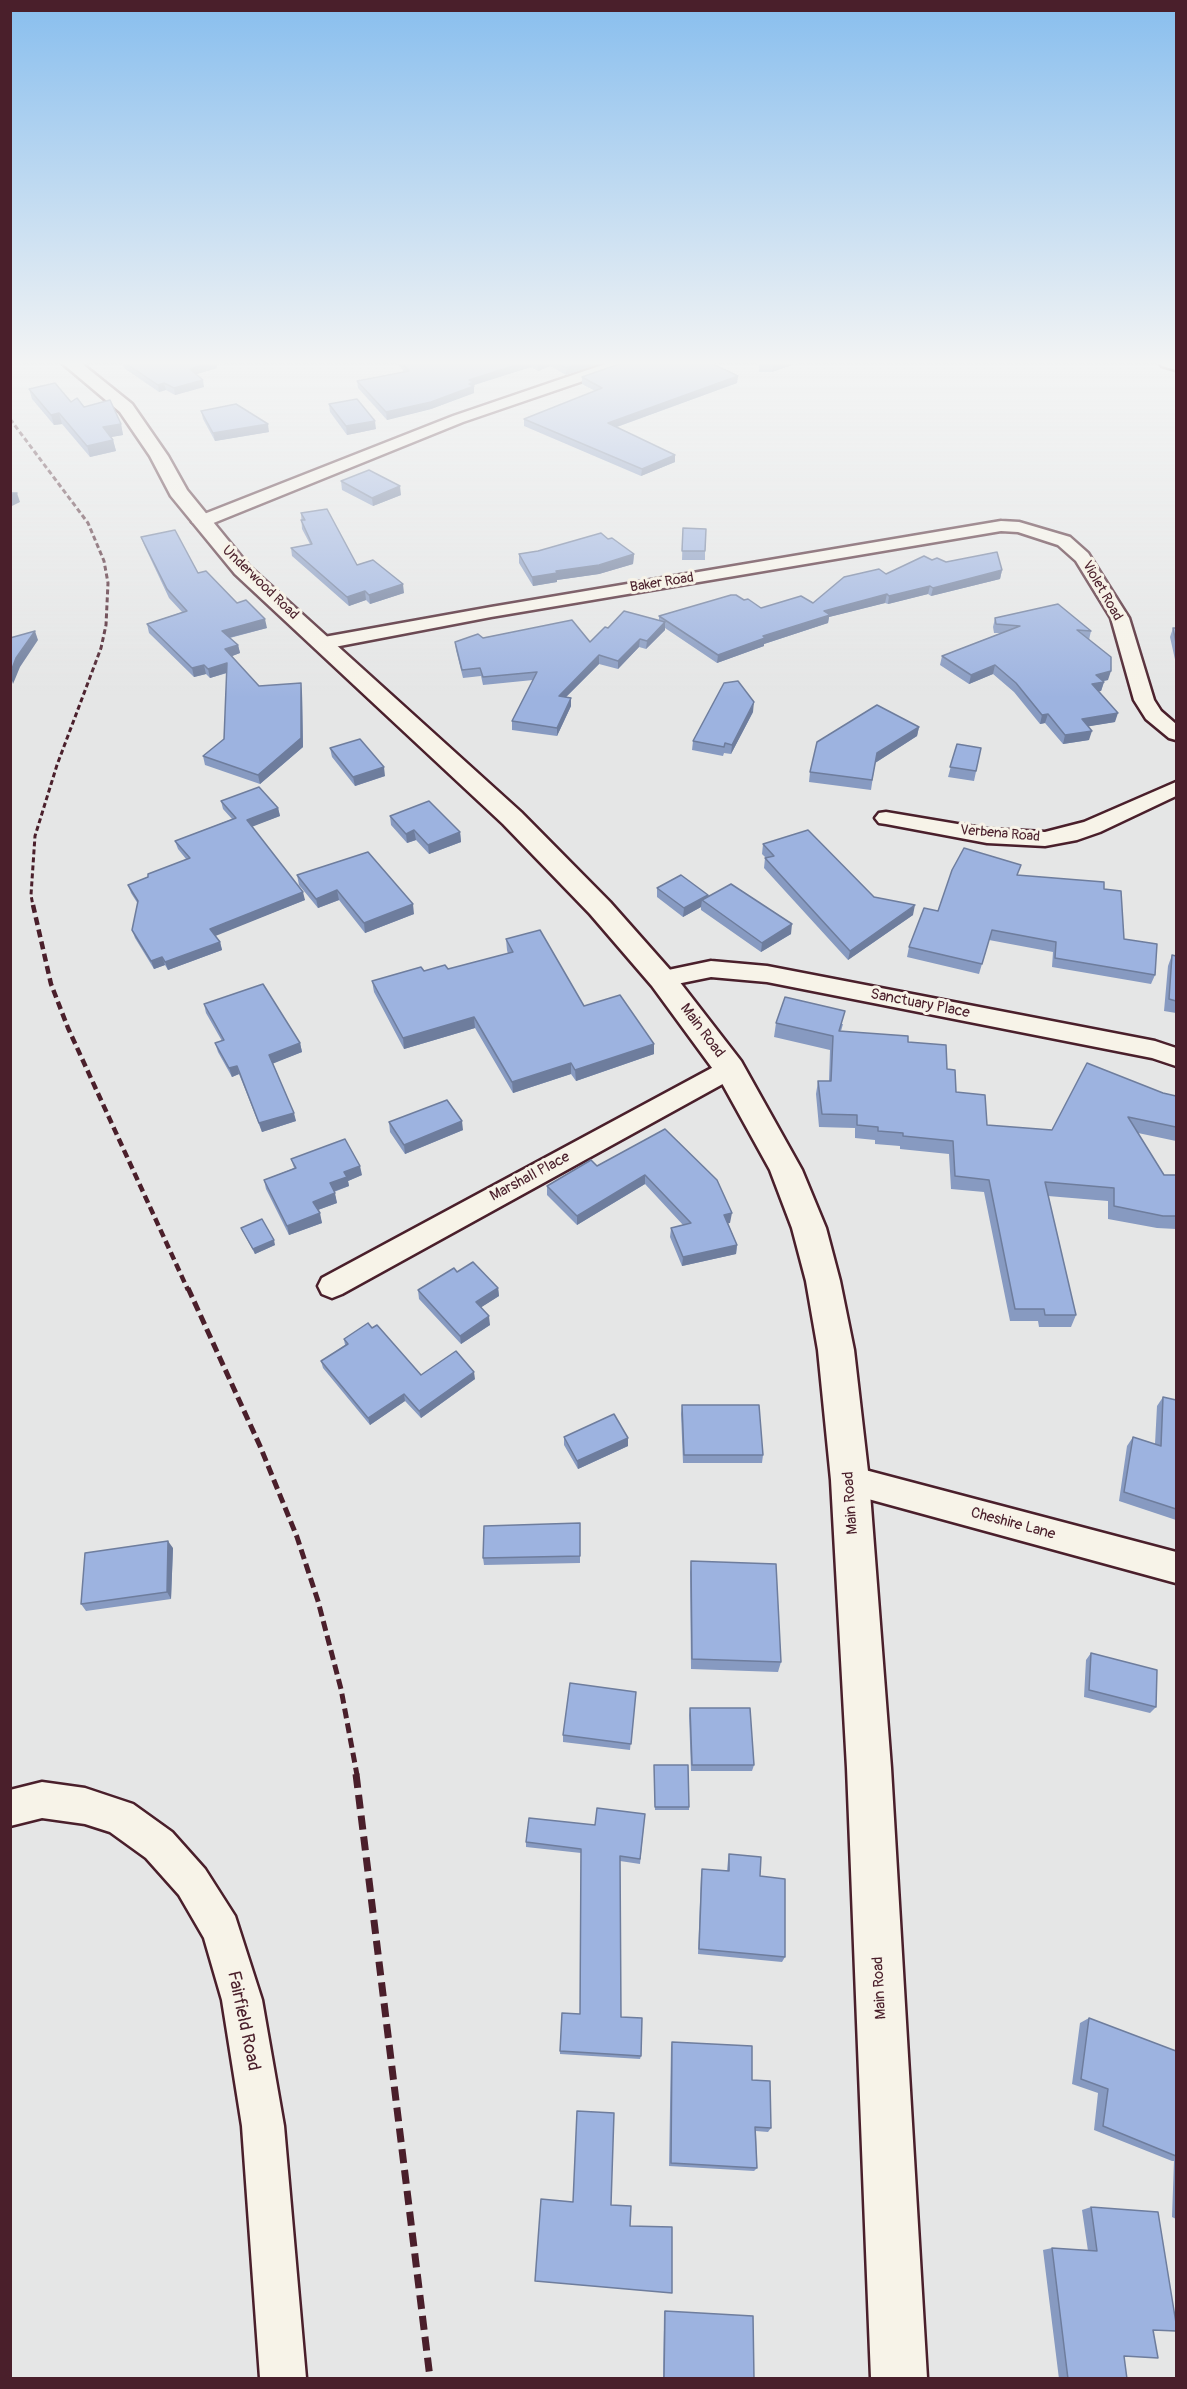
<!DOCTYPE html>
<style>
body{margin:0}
#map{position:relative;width:1187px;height:2389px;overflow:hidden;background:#e5e6e6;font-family:Pangolin,sans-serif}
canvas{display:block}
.frame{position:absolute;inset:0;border:12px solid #4a1f2b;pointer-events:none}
</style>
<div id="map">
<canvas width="1187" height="2389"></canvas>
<div class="frame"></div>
</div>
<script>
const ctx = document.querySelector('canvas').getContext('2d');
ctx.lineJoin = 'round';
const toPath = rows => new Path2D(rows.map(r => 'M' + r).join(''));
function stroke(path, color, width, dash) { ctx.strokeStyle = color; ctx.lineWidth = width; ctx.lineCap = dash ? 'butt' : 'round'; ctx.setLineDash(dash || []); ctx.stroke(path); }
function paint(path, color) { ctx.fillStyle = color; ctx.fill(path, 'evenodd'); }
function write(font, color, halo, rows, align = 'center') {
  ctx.font = font + ' Pangolin,sans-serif'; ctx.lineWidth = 6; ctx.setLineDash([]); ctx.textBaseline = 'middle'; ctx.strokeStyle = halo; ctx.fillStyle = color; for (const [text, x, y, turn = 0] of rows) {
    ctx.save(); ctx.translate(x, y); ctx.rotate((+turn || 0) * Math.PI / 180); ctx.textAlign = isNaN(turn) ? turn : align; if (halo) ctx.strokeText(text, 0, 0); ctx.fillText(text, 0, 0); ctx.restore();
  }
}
const minor = toPath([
 [608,363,629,363,627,366,463,422,206,526,200,527,192,522,194,518,453,416,608,363],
 [1160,363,1176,363,1176,370,1162,366,1160,363],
 [1001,521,1019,522,1070,537,1088,553,1129,618,1154,700,1161,711,1176,724,1176,740,1169,738,1146,719,1134,700,1111,618,1076,561,1058,545,1018,532,1001,531,491,617,324,649,317,647,315,643,317,639,324,637,491,607,1001,521],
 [1176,782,1176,796,1100,832,1077,840,1045,846,987,843,886,824,879,823,875,818,879,813,886,812,987,829,1045,832,1084,822,1176,782],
 [711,961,767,966,1155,1041,1176,1048,1176,1066,1152,1058,767,982,711,977,662,987,654,985,650,979,654,973,711,961],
 [730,1060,739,1063,743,1069,739,1075,342,1294,332,1298,322,1294,318,1286,322,1278,721,1063,730,1060],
 [850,1466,1176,1552,1176,1583,850,1494,839,1490,834,1480,839,1470,850,1466],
 [42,1782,85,1788,133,1804,172,1832,205,1869,235,1916,262,2000,284,2126,306,2378,260,2378,242,2126,222,2000,204,1938,179,1895,146,1858,110,1832,85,1824,42,1818,10,1826,10,1790,42,1782]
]);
const secondary = toPath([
 [62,363,81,363,132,404,168,456,187,490,249,566,521,812,610,902,672,972,741,1061,802,1170,826,1228,840,1281,854,1350,869,1480,891,1768,927,2378,871,2378,847,1768,831,1480,818,1350,806,1281,792,1228,770,1170,718,1076,652,986,590,914,503,824,235,574,171,496,150,456,120,412,62,363]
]);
stroke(minor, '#4a1f2b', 5);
stroke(secondary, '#4a1f2b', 5);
paint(minor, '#f7f3e8');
paint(secondary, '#f7f3e8');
stroke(toPath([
 [10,419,88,523,104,561,108,583,106,625,101,648,57,765,35,836,31,895,33,906]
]), '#4a1f2b', 3, [5, 3]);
stroke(toPath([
 [33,905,51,984,68,1028,188,1290]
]), '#4a1f2b', 4.5, [8, 4.5]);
stroke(toPath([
 [188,1288,260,1446,297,1537,318,1601,341,1689,357,1775]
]), '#4a1f2b', 5, [10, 5]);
stroke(toPath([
 [356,1774,430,2378]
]), '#4a1f2b', 7, [14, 7]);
paint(toPath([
 [122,363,224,363,217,365,217,368,196,374,204,387,175,395,166,390,159,392,124,368],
 [397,363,601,363,566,375,550,366,538,371,531,367,474,385,474,393,431,409,387,420,358,388,357,381,404,372],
 [759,363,798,363,772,372,759,372],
 [738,376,737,383,617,427,675,462,641,476,524,426,524,419,595,391,582,384,582,377],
 [29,389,84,407,121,424,123,435,110,437,113,440,116,451,90,457,62,424,54,425,32,399],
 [329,404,376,429,347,435,330,412],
 [201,411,269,432,215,441,203,419],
 [341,481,401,495,373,506,342,490],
 [301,513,357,565,404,593,370,604,366,600,349,606,292,556,291,548,310,544,302,529],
 [683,528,705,551,705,560,682,560],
 [141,537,198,573,237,603,267,628,230,638,238,645,240,653,232,656,259,686,302,692,303,747,260,784,205,765,203,756,224,739,227,673,210,678,206,674,194,677,149,633,147,624,182,612,169,598,144,545],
 [608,539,634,554,633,564,599,574,557,580,557,582,533,586,519,563,519,554],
 [932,560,1002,570,1000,579,931,596,928,594,888,604,885,603,829,617,828,623,764,644,764,646,717,663,665,628,665,630,646,649,639,647,618,669,599,664,566,697,571,698,571,706,557,736,512,730,512,721,533,680,483,685,481,676,463,678,456,650,455,642,483,638,590,642,608,628,659,620,659,616,744,600,761,608,813,603,886,574],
 [995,618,1091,631,1089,640,1108,680,1103,681,1104,682,1101,691,1098,691,1115,722,1089,726,1089,740,1063,744,1045,723,1040,724,1014,692,993,674,969,684,940,665,942,656,1001,633,994,633,993,627],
 [1173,628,1176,628,1176,664,1170,637],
 [753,712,731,754,724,753,723,756,692,750,693,741],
 [919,727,917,736,875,763,871,790,809,782,810,772],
 [957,744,981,748,974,781,948,777],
 [330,748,385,776,355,786,332,757],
 [221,801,278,808,280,816,252,826,305,900,215,935,220,942,222,950,168,970,165,965,154,969,135,938,132,930,138,904,131,893,128,885,148,877,186,859,178,849,175,841,232,819,223,809],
 [390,816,460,832,461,842,429,854,416,840,407,843,391,825],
 [763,844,913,915,848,960,764,868,765,858,766,858,762,854],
 [297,875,414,914,365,933,339,900,318,908,299,885],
 [1018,875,1104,889,1124,939,1155,975,1151,984,1052,967,1053,952,989,940,979,974,907,957,909,947,938,911],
 [657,888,708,897,791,934,761,952,701,910,701,907,683,917,657,897],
 [506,939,584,1006,654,1054,576,1081,571,1074,513,1093,475,1028,404,1049,374,992,372,981,424,971,448,969,508,954,507,950],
 [1172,955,1176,956,1176,1013,1164,1011,1168,966],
 [204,1004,300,1043,302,1052,273,1063,296,1121,262,1132,239,1074,232,1077,218,1052,215,1043,222,1041,206,1013],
 [776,1023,843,1024,841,1031,908,1042,947,1069,956,1092,987,1125,1052,1130,1163,1093,1176,1096,1176,1141,1138,1133,1164,1175,1176,1175,1176,1229,1157,1228,1108,1219,1108,1201,1048,1196,1076,1315,1071,1327,1039,1327,1038,1321,1010,1321,984,1192,951,1189,949,1154,900,1149,900,1146,875,1144,875,1140,855,1138,855,1128,819,1127,816,1094,818,1081,829,1081,830,1050,774,1037],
 [389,1122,463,1130,405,1154,390,1132],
 [665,1129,730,1223,728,1223,737,1245,736,1254,682,1266,670,1237,671,1228,683,1225,645,1184,577,1225,547,1195,547,1186,597,1166],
 [291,1159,362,1175,348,1181,349,1186,334,1192,337,1203,318,1210,322,1223,289,1235,266,1189,264,1180,294,1168],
 [241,1228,275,1245,255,1254,243,1232],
 [457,1272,498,1288,499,1296,481,1307,490,1325,461,1344,419,1299,418,1290],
 [372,1328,421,1375,475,1379,421,1418,405,1401,370,1425,323,1368,321,1361,345,1345,344,1339],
 [1163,1397,1176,1400,1176,1520,1119,1501,1127,1446,1133,1437,1155,1444,1157,1406],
 [682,1405,763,1455,762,1463,683,1463,681,1414],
 [564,1437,628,1446,578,1469,564,1445],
 [580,1523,580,1563,484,1565,483,1558],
 [173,1548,171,1599,86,1611,81,1604],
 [691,1561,781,1662,778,1672,691,1669,690,1572],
 [1091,1653,1156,1707,1150,1713,1084,1697,1086,1660],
 [636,1692,630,1750,563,1742,563,1735],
 [690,1708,754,1765,752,1771,691,1771,689,1715],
 [654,1768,689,1807,689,1810,655,1810],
 [645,1814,640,1864,620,1861,621,2017,641,2056,640,2059,560,2054,560,2051,580,2014,581,1853,526,1847,526,1842],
 [729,1854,760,1876,785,1957,782,1962,698,1954,701,1874,702,1869,727,1871,728,1860],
 [1089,2018,1176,2051,1176,2219,1172,2217,1174,2161,1172,2161,1094,2130,1098,2093,1072,2084,1080,2023],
 [672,2042,752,2080,771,2128,768,2132,756,2131,757,2168,754,2171,669,2166,671,2047],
 [1091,2207,1176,2331,1153,2330,1124,2356,1127,2379,1059,2379,1043,2250,1052,2248,1088,2251,1082,2210],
 [664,2311,665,2311,754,2379,663,2379]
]), '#879ac1');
paint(toPath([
 [209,363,224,363,217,365,217,368,191,376,190,369],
 [522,363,531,363,531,367,474,385,474,393,431,409,387,420,386,412,469,380],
 [540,363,550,363,550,366,538,371,538,364],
 [580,363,601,363,566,375,566,368],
 [775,363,798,363,772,372,773,364],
 [738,376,737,383,608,430,608,423],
 [203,380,204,387,175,395,174,388],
 [164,383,166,390,159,392,158,385],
 [59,413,62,424,54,425,51,415],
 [375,421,376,429,347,435,346,426],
 [121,424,123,435,106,438,103,427],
 [268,424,269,432,215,441,213,433],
 [113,440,116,451,90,457,87,446],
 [675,455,675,462,641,476,642,469],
 [400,486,401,495,373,506,372,498],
 [17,493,20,502,10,507,10,496],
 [634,554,633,564,599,574,557,580,557,582,533,586,532,577,556,571],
 [1002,570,1000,579,931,596,933,588],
 [403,584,404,593,370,604,369,595],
 [930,586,928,594,888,604,889,596],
 [365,591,366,600,349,606,347,597],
 [887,594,885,603,829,617,828,623,764,644,764,646,717,663,718,655,824,611],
 [265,619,267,628,224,639,222,631],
 [665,622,665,630,646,649,647,641],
 [35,631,38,640,20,667,13,684,10,674,16,658],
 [640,639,639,647,618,669,618,661],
 [238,645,240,653,227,658,225,649],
 [599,655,599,664,559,704,559,696],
 [227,663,229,672,210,678,208,669],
 [204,665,206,674,194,677,192,668],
 [995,665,993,674,969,684,971,675],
 [1111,671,1108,680,1094,683,1096,675],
 [1104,682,1101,691,1089,693,1092,684],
 [301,683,302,692,303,747,260,784,258,775],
 [571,698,571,706,557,736,557,728],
 [754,702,753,712,731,754,732,745],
 [1118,713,1115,722,1079,728,1082,719],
 [1048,714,1045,723,1040,724,1042,715],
 [919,727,917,736,875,763,877,753],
 [1092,731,1089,740,1063,744,1065,735],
 [384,767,385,776,355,786,353,777],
 [278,808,280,816,249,828,247,820],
 [414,830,416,840,407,843,406,834],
 [460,832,461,842,429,854,428,845],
 [337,890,339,900,318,908,316,899],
 [303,892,305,900,213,937,210,929],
 [708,895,707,904,702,900,701,907,683,917,684,908],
 [413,904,414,914,365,933,364,923],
 [915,905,913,915,848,960,850,951],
 [792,924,791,934,761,952,762,943],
 [220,942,222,950,168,970,165,962],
 [162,957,165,965,154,969,151,961],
 [474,1017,475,1028,404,1049,403,1038],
 [300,1043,302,1052,272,1064,269,1055],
 [654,1044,654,1054,576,1081,575,1070],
 [571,1063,571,1074,513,1093,512,1082],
 [237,1066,239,1074,232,1077,229,1068],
 [294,1113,296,1121,262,1132,259,1123],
 [462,1121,463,1130,405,1154,404,1145],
 [360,1166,362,1175,348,1181,349,1186,332,1192,330,1183,344,1172],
 [645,1175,645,1184,577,1225,577,1216],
 [335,1193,337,1203,315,1211,313,1202],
 [320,1213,322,1223,289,1235,287,1226],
 [732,1213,730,1223,723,1224,724,1215],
 [274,1240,275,1245,255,1254,253,1249],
 [737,1245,736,1254,682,1266,683,1257],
 [498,1288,499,1296,477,1310,476,1302],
 [489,1316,490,1325,461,1344,460,1336],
 [474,1372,475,1379,421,1418,419,1411],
 [404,1394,405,1401,370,1425,368,1418],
 [628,1438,628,1446,578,1469,577,1461],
 [168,1541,173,1548,171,1599,167,1592]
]), '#6e7d9d');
const building = toPath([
 [125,363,209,363,190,369,203,380,174,388,164,383,158,385,125,363],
 [402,363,522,363,469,380,474,382,469,384,474,386,431,402,386,412,357,381,409,371,402,363],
 [557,363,580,363,566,368,557,363],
 [622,363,711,363,738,376,608,423,675,455,642,469,524,419,602,388,582,377,622,363],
 [760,363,775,363,773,364,760,363],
 [55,383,71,402,77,398,84,407,110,400,121,424,103,427,113,440,87,446,59,413,51,415,29,389,55,383],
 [357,399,375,421,346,426,329,404,357,399],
 [236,404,268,424,213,433,201,411,236,404],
 [369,470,400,486,372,498,341,481,369,470],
 [10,493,17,493,10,496,10,493],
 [327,509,357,565,373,560,403,584,369,595,365,591,347,597,291,548,312,544,301,520,305,520,301,513,327,509],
 [683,528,706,529,705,551,682,551,683,528],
 [175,530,198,573,206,571,237,603,246,600,265,619,222,631,238,645,225,649,259,686,301,683,301,738,258,775,203,756,224,739,227,663,208,669,204,665,192,668,147,624,187,611,167,589,141,537,175,530],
 [601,533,608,539,612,538,634,554,599,565,556,571,557,573,532,577,519,554,538,551,601,533],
 [997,552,1002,570,933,588,930,586,889,596,887,594,824,611,830,615,763,636,765,638,718,655,659,616,731,595,736,595,744,600,748,599,761,608,801,596,813,603,844,577,879,569,886,574,924,556,932,560,937,558,946,562,997,552],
 [1058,604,1091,631,1077,630,1111,657,1111,671,1096,675,1104,682,1092,684,1118,713,1082,719,1092,731,1065,735,1048,714,1042,715,1016,683,995,665,971,675,942,656,1020,626,996,624,995,618,1058,604],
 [624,611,665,622,647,641,640,639,618,661,599,655,559,696,571,698,557,728,512,721,537,672,483,677,480,668,462,670,455,642,478,634,483,638,572,620,590,642,605,627,608,628,624,611],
 [1173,628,1176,628,1176,643,1173,628],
 [35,631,16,658,10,674,10,638,35,631],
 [738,681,754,702,732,745,725,743,724,747,693,741,724,683,738,681],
 [877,705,919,727,877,753,872,780,810,772,817,742,877,705],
 [360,739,384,767,353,777,330,748,360,739],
 [957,744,981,748,976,771,950,767,957,744],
 [259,787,278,808,247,820,303,892,210,929,220,942,165,962,162,957,151,961,132,930,138,901,128,885,148,877,148,874,190,858,175,841,236,818,221,801,259,787],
 [429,801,460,832,428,845,414,830,406,834,390,816,429,801],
 [808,830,874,897,915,905,850,951,765,858,774,856,763,844,808,830],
 [964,848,1021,865,1017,875,1104,882,1104,889,1121,891,1124,939,1157,944,1155,975,1055,958,1056,942,992,930,982,964,909,947,924,908,938,911,952,870,964,848],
 [368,852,413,904,364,923,337,890,316,899,297,875,368,852],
 [681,875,708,895,684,908,657,888,681,875],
 [731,884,792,924,762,943,702,900,731,884],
 [540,930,584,1006,620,995,654,1044,575,1070,571,1063,512,1082,474,1017,403,1038,372,981,421,967,424,971,445,965,448,969,513,952,506,939,540,930],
 [1172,955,1176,956,1176,1001,1169,999,1172,955],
 [263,984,300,1043,269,1055,294,1113,259,1123,237,1066,229,1068,215,1043,224,1040,204,1004,263,984],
 [785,997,845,1011,839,1031,908,1036,908,1042,946,1045,947,1069,955,1070,956,1092,985,1095,987,1125,1052,1130,1087,1063,1163,1093,1176,1096,1176,1127,1128,1117,1164,1175,1176,1175,1176,1216,1163,1216,1114,1206,1114,1188,1045,1182,1076,1315,1045,1315,1044,1309,1015,1309,989,1180,955,1176,953,1141,903,1136,903,1133,878,1131,878,1127,857,1125,857,1115,822,1114,818,1081,831,1081,833,1036,776,1023,785,997],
 [447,1100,462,1121,404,1145,389,1122,447,1100],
 [665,1129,717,1180,732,1213,724,1215,737,1245,683,1257,671,1228,691,1223,645,1175,577,1216,547,1186,591,1160,597,1166,665,1129],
 [345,1139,360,1166,344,1172,347,1177,330,1183,335,1193,313,1202,320,1213,287,1226,264,1180,296,1168,291,1159,345,1139],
 [262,1219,274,1240,253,1249,241,1228,262,1219],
 [473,1262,498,1288,476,1302,489,1316,460,1336,418,1290,454,1268,457,1272,473,1262],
 [368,1323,372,1328,377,1325,421,1375,456,1351,474,1372,419,1411,404,1394,368,1418,321,1361,348,1344,344,1339,368,1323],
 [1163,1397,1176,1400,1176,1509,1124,1492,1133,1437,1161,1446,1163,1397],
 [682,1405,759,1405,763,1455,684,1455,682,1405],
 [614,1414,628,1438,577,1461,564,1437,614,1414],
 [580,1523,580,1556,483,1558,484,1526,580,1523],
 [168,1541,167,1592,81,1604,85,1553,168,1541],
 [691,1561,776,1564,781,1662,692,1659,691,1561],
 [1091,1653,1157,1670,1156,1707,1089,1690,1091,1653],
 [570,1683,636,1692,631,1744,563,1735,570,1683],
 [690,1708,750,1708,754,1765,692,1765,690,1708],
 [654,1765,688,1765,689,1807,655,1807,654,1765],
 [597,1808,645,1814,640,1859,620,1856,621,2017,642,2018,641,2056,560,2051,562,2013,580,2014,581,1849,526,1842,529,1818,595,1825,597,1808],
 [729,1854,761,1857,760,1876,785,1879,785,1957,699,1949,702,1869,729,1871,729,1854],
 [1089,2018,1176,2051,1176,2156,1103,2126,1108,2089,1081,2079,1089,2018],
 [672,2042,752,2046,752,2080,770,2081,771,2128,755,2127,757,2168,671,2163,672,2042],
 [577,2111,614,2113,611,2205,631,2206,630,2226,672,2227,672,2293,535,2281,541,2199,573,2202,577,2111],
 [1091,2207,1158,2212,1176,2323,1176,2331,1153,2330,1158,2358,1124,2356,1127,2379,1068,2379,1052,2248,1097,2251,1091,2207],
 [665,2311,753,2316,754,2379,664,2379,665,2311]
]);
paint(building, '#9db3e0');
stroke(building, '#6e7d9d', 1.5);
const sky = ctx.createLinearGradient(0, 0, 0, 698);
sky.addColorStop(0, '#88beee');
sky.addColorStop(0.52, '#f3f4f4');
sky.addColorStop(1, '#f3f4f400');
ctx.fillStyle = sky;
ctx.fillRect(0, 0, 1187, 698);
write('14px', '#4a1f2b', '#f7f3e8', [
 ["Underwood Road",260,583,44],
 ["Baker Road",662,583,-9],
 ["Violet Road",1102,591,60],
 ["Verbena Road",1000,834,5]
]);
write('15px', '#4a1f2b', '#f7f3e8', [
 ["Sanctuary Place",920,1004,11],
 ["Main Road",702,1031,53],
 ["Marshall Place",530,1177,-28],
 ["Main Road",851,1503,-94],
 ["Cheshire Lane",1013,1524,15],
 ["Main Road",880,1988,-93]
]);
write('18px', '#4a1f2b', '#f7f3e8', [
 ["Fairfield Road",243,2021,78]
]);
</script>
